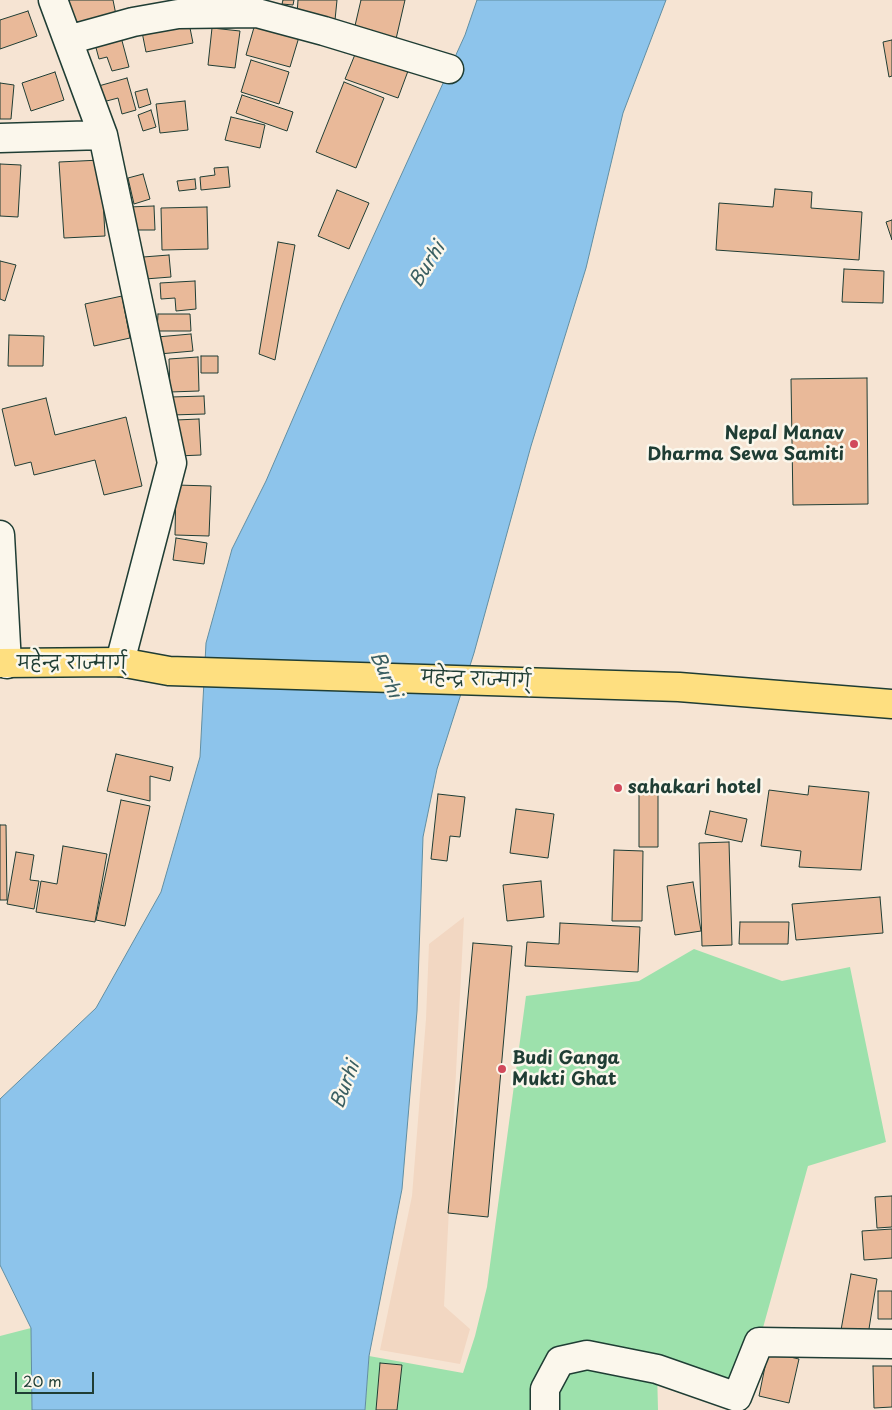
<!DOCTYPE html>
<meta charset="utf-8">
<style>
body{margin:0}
#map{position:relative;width:892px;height:1410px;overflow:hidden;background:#f6e4d3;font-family:"Playpen Sans",sans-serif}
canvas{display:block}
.scale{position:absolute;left:15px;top:1372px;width:79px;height:22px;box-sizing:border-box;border:2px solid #1f3d34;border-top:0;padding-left:6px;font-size:15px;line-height:18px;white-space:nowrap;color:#1f3d34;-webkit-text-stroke:4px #fbf7ec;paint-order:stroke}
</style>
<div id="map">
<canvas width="892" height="1410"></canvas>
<div class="scale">20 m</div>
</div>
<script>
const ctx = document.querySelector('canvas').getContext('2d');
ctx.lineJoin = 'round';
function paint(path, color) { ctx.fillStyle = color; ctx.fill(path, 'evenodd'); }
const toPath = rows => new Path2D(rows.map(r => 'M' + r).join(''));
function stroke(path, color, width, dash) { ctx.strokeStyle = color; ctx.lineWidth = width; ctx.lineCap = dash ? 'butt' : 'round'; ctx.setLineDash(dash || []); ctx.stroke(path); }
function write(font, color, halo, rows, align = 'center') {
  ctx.font = font + ' "Playpen Sans","Playpen Sans Deva",sans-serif'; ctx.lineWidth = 5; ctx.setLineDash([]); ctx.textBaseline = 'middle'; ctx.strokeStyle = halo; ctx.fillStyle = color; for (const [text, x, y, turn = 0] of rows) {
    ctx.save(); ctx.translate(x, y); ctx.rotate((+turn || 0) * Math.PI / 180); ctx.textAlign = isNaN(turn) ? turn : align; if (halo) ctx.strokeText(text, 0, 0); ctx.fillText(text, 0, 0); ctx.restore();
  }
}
paint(toPath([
 [464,917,444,1306,470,1329,460,1364,380,1350,412,1196,426,1019,429,944]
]), '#f2d7c2');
paint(toPath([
 [694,949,782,981,850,967,886,1142,808,1166,759,1342,737,1397,657,1370,658,1410,365,1410,369,1356,463,1373,475,1336,487,1287,526,996,639,981],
 [31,1328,32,1410,0,1410,0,1336]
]), '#9de1ac');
const water = toPath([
 [477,0,666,0,623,113,586,268,531,446,474,653,437,769,423,837,417,1011,402,1189,369,1356,365,1410,32,1410,31,1328,0,1265,0,1099,96,1008,161,892,200,757,206,643,232,549,266,481,342,305,465,35,477,0]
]);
paint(water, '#8dc4eb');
stroke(water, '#618ea2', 1);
const building = toPath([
 [69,0,113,0,116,15,73,23,69,0],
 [283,0,294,0,293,5,282,4,283,0],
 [298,0,337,0,335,20,297,15,298,0],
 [361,0,405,0,396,39,354,30,361,0],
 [28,11,37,36,0,49,0,20,28,11],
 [188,18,193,43,146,52,141,27,188,18],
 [255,24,299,37,290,67,246,55,255,24],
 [212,28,240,31,235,68,208,65,212,28],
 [121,37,129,67,112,71,107,57,99,59,95,44,121,37],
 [892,40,892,76,889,77,883,42,892,40],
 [356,52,408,71,398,98,345,79,356,52],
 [251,60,289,72,279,104,241,92,251,60],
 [55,72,64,100,31,111,22,83,55,72],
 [127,78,136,110,122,114,118,98,99,103,95,87,127,78],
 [344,82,384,98,356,168,316,152,344,82],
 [0,83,14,85,11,119,0,119,0,83],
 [147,89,151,104,139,108,135,92,147,89],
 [242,95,293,112,287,131,236,113,242,95],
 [185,101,188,130,160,133,156,104,185,101],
 [151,110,156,127,143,131,138,115,151,110],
 [231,117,265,125,260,148,225,140,231,117],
 [101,160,105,236,64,238,59,162,101,160],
 [0,164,21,165,18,217,0,216,0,164],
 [228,167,230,187,201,190,200,177,215,175,214,168,228,167],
 [143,174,150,199,134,204,128,178,143,174],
 [195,179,196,189,179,191,177,181,195,179],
 [775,189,812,192,811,208,862,212,859,260,716,250,719,203,773,207,775,189],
 [337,190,369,203,349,249,318,236,337,190],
 [154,206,155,230,130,230,129,207,154,206],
 [207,207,208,249,162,250,161,208,207,207],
 [892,220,892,240,886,222,892,220],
 [278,242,295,245,275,360,259,354,278,242],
 [169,255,171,277,145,279,143,257,169,255],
 [0,261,16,265,5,301,0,299,0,261],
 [844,269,884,271,883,303,842,302,844,269],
 [195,281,196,309,176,311,175,298,161,299,160,283,195,281],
 [122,296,130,338,94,346,85,304,122,296],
 [158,314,190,314,191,331,157,331,158,314],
 [191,334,193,351,159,354,157,337,191,334],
 [9,335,44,336,43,366,8,366,9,335],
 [201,356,218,356,218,373,201,373,201,356],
 [198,357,199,391,170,392,169,359,198,357],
 [867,378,868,504,793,505,791,379,867,378],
 [204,396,205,414,171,415,171,397,204,396],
 [46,398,55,435,126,417,142,486,104,495,95,460,34,475,31,462,15,466,2,409,46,398],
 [199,419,201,455,177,456,176,420,199,419],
 [176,485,211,486,209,536,175,535,176,485],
 [176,538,207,543,204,564,173,560,176,538],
 [116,754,173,767,170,781,150,776,150,801,107,791,116,754],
 [809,786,869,792,861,870,799,867,801,851,761,846,769,790,808,795,809,786],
 [639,787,658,787,658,847,639,847,639,787],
 [438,794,465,797,460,837,450,836,447,861,431,859,438,794],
 [121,800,150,806,125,926,96,920,121,800],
 [516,809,554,814,548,858,510,853,516,809],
 [710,811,747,819,742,842,705,834,710,811],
 [0,825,6,825,7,900,0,900,0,825],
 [729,842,732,945,702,946,699,843,729,842],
 [63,846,107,854,95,922,36,912,41,881,57,884,63,846],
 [614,850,643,851,642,921,612,921,614,850],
 [16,852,34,855,30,880,39,881,34,909,7,904,16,852],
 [541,881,544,917,507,921,503,885,541,881],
 [693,882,701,931,675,935,667,886,693,882],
 [880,897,883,933,796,940,792,904,880,897],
 [740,922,789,922,788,944,739,944,740,922],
 [560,923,640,927,638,972,525,966,527,942,559,944,560,923],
 [473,943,512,946,488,1217,448,1213,473,943],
 [892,1196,892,1227,877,1228,875,1197,892,1196],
 [892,1229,892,1258,864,1260,862,1231,892,1229],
 [851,1274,877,1279,868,1335,841,1330,851,1274],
 [878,1291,892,1291,892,1319,878,1319,878,1291],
 [768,1352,799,1359,789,1403,759,1396,768,1352],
 [380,1363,402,1365,397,1410,376,1410,380,1363],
 [873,1366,892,1366,892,1407,874,1408,873,1366]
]);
paint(building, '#e9b999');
stroke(building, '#1f3d34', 1);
const street = toPath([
 [53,0,103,135,172,463,120,662],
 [68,40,133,22,178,14,257,13,324,31,449,69],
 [0,138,103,135],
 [0,535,7,664],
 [545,1410,545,1389,560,1361,587,1355,657,1369,737,1397,759,1342,892,1344]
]);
const highway = toPath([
 [0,663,120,662,169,671,679,687,892,704]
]);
stroke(street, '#1f3d34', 31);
stroke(highway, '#1f3d34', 31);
stroke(street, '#fbf7ec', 28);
stroke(highway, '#fedf80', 28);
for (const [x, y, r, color] of [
 [854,444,5,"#d1495b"],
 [618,788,5,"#d1495b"],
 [502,1069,5,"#d1495b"]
]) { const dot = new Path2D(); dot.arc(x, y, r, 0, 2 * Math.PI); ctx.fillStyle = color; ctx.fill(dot); stroke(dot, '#fbf7ec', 2); }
write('bold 18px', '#1f3d34', '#fbf7ec', [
 ["Nepal Manav",844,434,"right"],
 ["Dharma Sewa Samiti",844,455,"right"],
 ["sahakari hotel",628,788],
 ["Budi Ganga",512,1059],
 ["Mukti Ghat",512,1080]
], 'left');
write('18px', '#1f3d34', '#fbf7ec', [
 ["महेन्द्र राज्मार्ग्",72,664],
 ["महेन्द्र राज्मार्ग्",476,680,2]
]);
write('italic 19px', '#3a5f62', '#fbf7ec', [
 ["Burhi",428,265,-58],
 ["Burhi",385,675,66],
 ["Burhi",346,1085,-69]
]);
</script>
